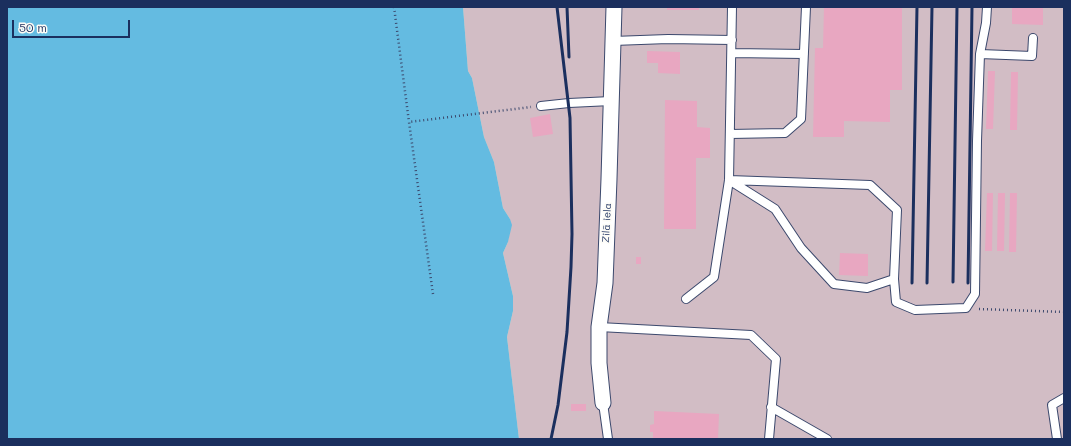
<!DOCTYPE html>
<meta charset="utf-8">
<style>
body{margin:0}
#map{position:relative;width:1071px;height:446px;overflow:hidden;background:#f4dec2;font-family:Mali,sans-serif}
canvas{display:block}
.frame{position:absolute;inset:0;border:8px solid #1b2f5e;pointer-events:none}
.scale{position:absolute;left:12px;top:20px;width:118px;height:18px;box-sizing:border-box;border:2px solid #1b2f5e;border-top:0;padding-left:5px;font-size:12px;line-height:14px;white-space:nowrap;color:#1b2f5e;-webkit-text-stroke:3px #fdfcf7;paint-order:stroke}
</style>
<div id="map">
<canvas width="1071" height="446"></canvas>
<div class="frame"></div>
<div class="scale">50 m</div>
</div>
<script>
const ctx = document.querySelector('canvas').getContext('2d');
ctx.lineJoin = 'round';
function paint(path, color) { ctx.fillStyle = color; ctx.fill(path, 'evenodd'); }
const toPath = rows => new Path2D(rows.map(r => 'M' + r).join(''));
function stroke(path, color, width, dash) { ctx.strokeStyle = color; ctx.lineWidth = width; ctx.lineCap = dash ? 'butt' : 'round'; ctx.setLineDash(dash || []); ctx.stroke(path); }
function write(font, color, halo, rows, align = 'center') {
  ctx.font = font + ' Mali,sans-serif'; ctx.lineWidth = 3.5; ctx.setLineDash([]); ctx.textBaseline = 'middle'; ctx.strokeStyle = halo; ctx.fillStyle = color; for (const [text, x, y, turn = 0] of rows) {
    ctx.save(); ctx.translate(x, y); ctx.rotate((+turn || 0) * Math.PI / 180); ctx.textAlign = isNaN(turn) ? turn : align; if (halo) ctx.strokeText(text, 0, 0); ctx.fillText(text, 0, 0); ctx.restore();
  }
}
paint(toPath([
 [463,7,1064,7,1064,439,519,439,507,337,513,311,513,296,503,253,508,242,510,219,503,208,494,162,484,137,472,78,468,71]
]), '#d2bdc5');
paint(toPath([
 [7,7,463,7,468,71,472,78,484,137,494,162,503,208,510,219,512,225,508,242,503,253,513,296,513,311,507,337,519,439,7,439]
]), '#64bbe1');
paint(toPath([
 [667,7,699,7,699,10,667,10],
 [824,7,902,7,902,90,890,90,890,122,844,121,844,137,813,137,815,48,823,48],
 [1012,7,1043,7,1043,25,1012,24],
 [647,51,680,52,680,74,658,73,658,63,647,63],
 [988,71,995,71,993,129,986,129],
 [1011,72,1018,72,1017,130,1010,130],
 [665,100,697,101,697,127,710,128,710,158,696,158,696,229,664,229],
 [550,114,553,134,533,137,530,118],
 [987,193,993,193,992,251,985,251],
 [998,193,1005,193,1004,251,997,251],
 [1010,193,1017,193,1016,252,1009,252],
 [840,253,868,254,868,276,839,275],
 [636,257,641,257,641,264,636,264],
 [571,404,586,404,586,411,571,411],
 [654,411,719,414,718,439,653,439,653,432,650,432,650,425,654,424]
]), '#e8a7c1');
const service = toPath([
 [613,41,668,39,732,40],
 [732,53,804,54],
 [980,54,1032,56,1033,38],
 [541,106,569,103,611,101],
 [730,134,785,133,801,119,806,7],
 [729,180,870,185,897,210,894,279,867,288,834,284,801,248,775,209,729,180],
 [894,279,896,302,915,310,966,308,975,294,977,141,980,54,986,23,987,7],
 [686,299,714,277,729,180,732,7],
 [599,327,751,335,776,359,769,439],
 [603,403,608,439],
 [771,407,827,439],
 [1057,439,1052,405,1064,398]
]);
const minor = toPath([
 [603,403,599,363,599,327,605,283,609,179,614,7]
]);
stroke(service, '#3c496d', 10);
stroke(minor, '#3c496d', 17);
stroke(toPath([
 [394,7,409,122],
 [433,294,409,122,531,107],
 [979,309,1064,312]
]), '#3c496d', 2.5, [1, 3]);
stroke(service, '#fff', 8);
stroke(minor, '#fff', 15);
stroke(toPath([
 [567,7,569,57],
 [953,282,957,7],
 [912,283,917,7],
 [927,283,932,7],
 [968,283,972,7],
 [551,439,558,405,567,332,571,267,572,234,570,118,557,7]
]), '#1b2f5e', 3);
write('10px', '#1b2f5e', '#fdfcf7', [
 ["Zilā iela",607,223,-87]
]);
</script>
